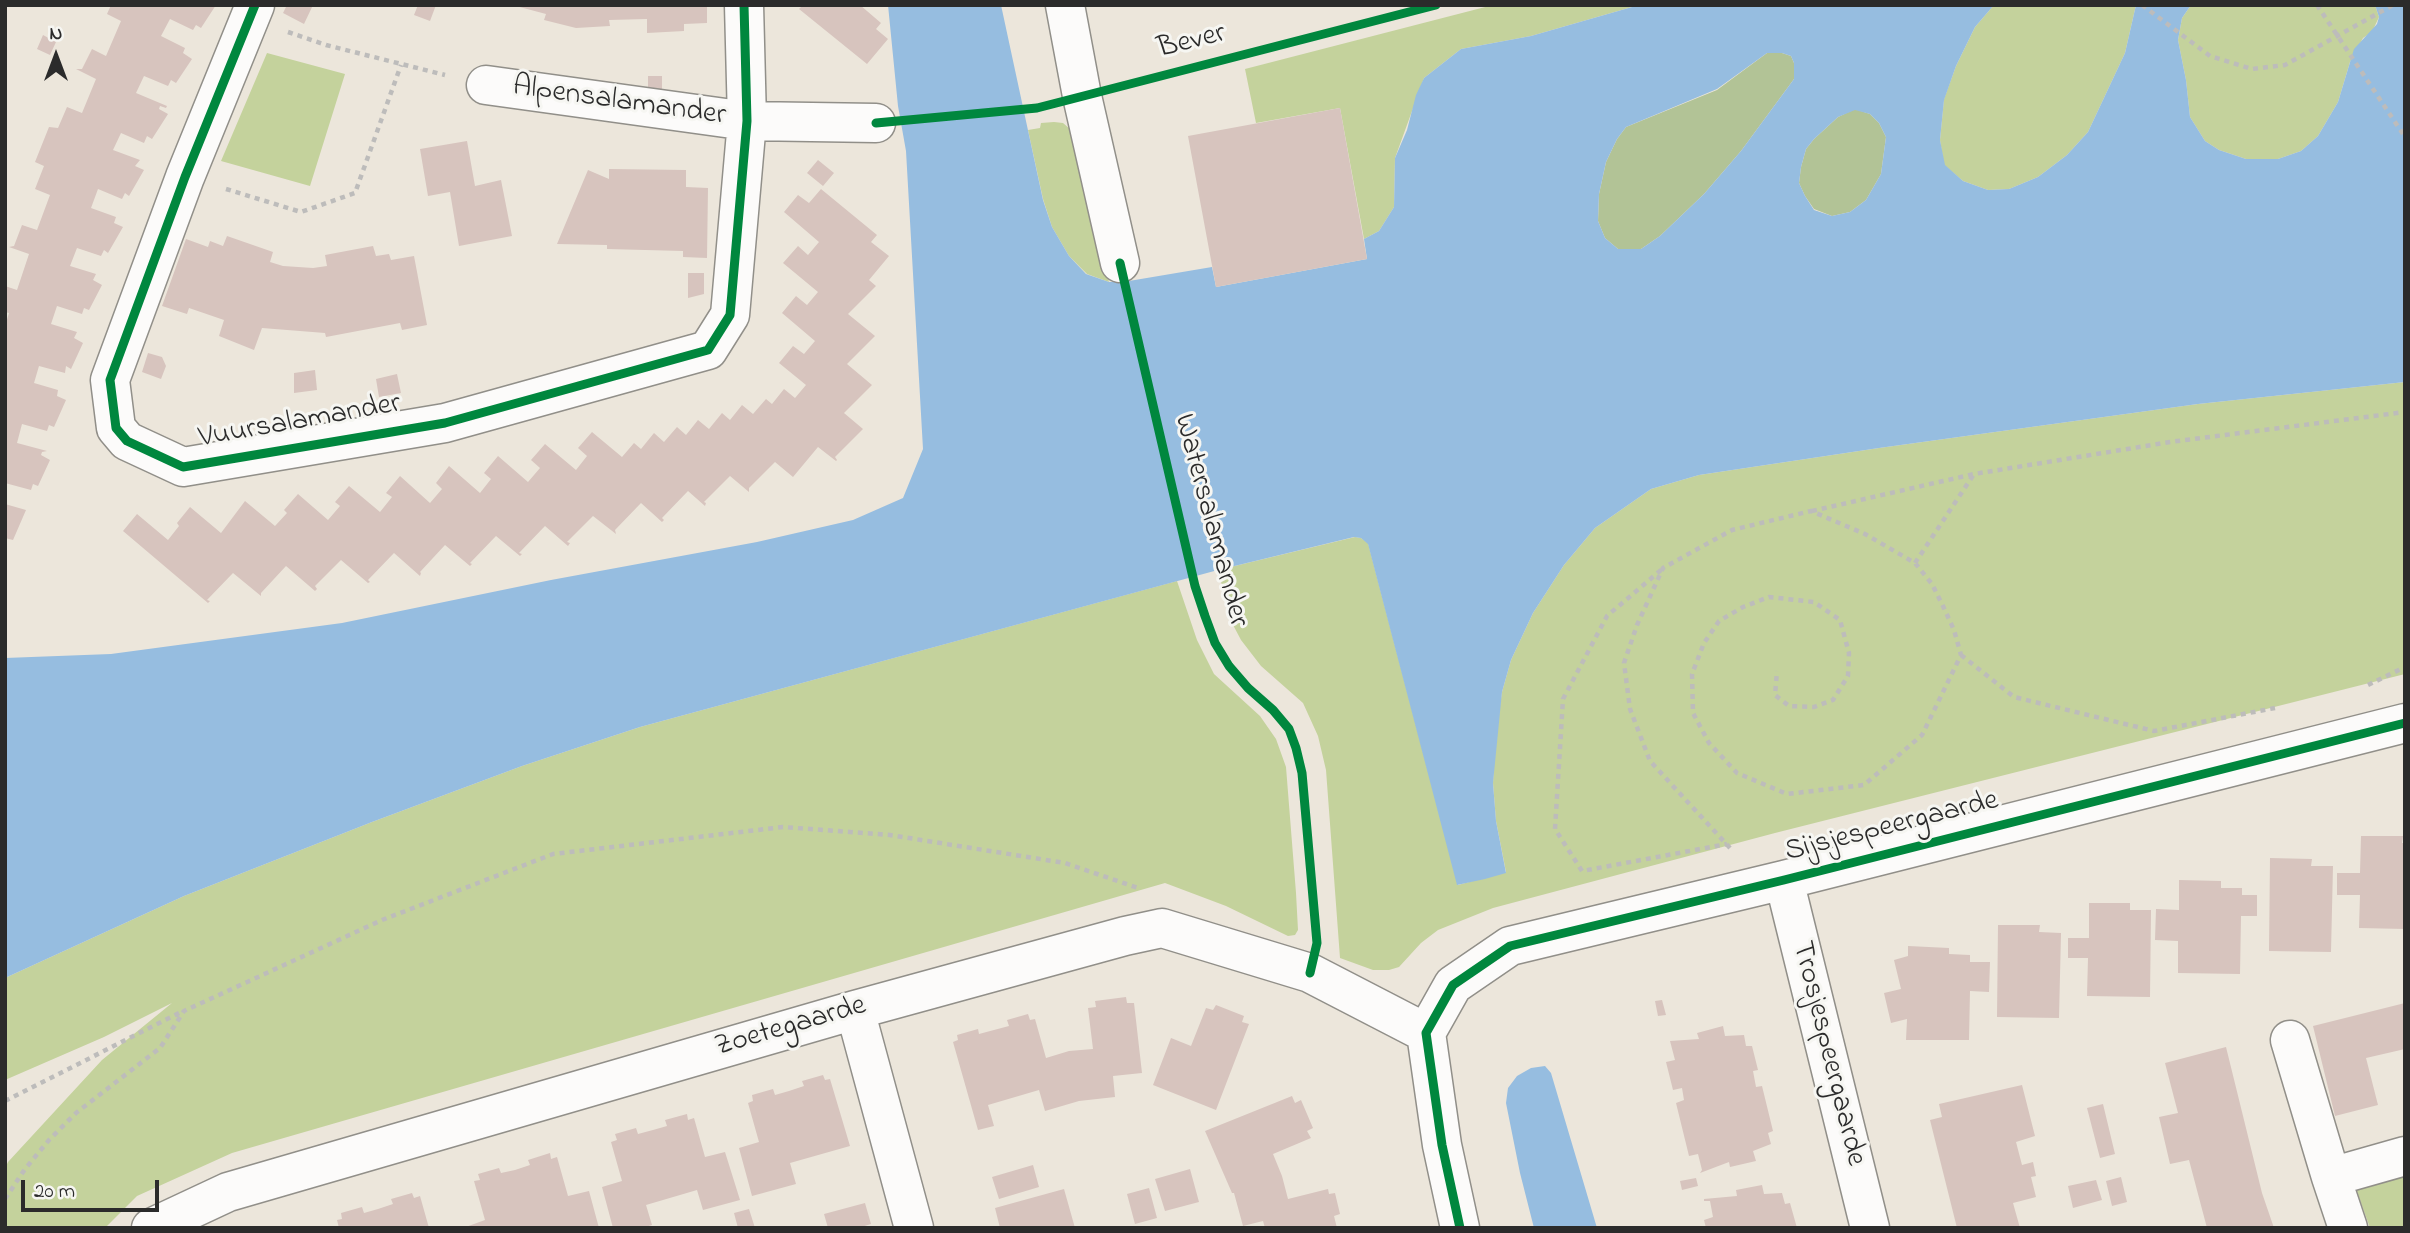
<!DOCTYPE html>
<style>
body{margin:0}
#map{position:relative;width:2410px;height:1233px;overflow:hidden;background:#ece6db;font-family:"Indie Flower",sans-serif}
canvas{display:block}
.frame{position:absolute;inset:0;border:7px solid #2b2b2b;pointer-events:none}
.north{position:absolute;left:21px;top:21px;width:70px;height:70px;-webkit-text-stroke:5px #f6f6f2;paint-order:stroke;rotate:0deg;font-size:19px;font-weight:700;line-height:28px;text-align:center;color:#2b2b2b}
.north::after{content:'';display:block;margin:auto;width:24px;height:32px;background:#2b2b2b;clip-path:polygon(50% 0,100% 100%,50% 72%,0 100%)}
.scale{position:absolute;left:21px;top:1180px;width:138px;height:32px;box-sizing:border-box;border:4px solid #2b2b2b;border-top:0;padding-left:9px;font-size:21px;line-height:24px;white-space:nowrap;color:#2b2b2b;-webkit-text-stroke:5px #f6f6f2;paint-order:stroke}
</style>
<div id="map">
<canvas width="2410" height="1233"></canvas>
<div class="frame"></div>
<div class="north">N</div>
<div class="scale">20 m</div>
</div>
<script>
const ctx = document.querySelector('canvas').getContext('2d');
ctx.lineJoin = 'round';
function paint(path, color) { ctx.fillStyle = color; ctx.fill(path, 'evenodd'); }
const toPath = rows => new Path2D(rows.map(r => 'M' + r).join(''));
function stroke(path, color, width, dash) { ctx.strokeStyle = color; ctx.lineWidth = width; ctx.lineCap = dash ? 'butt' : 'round'; ctx.setLineDash(dash || []); ctx.stroke(path); }
function write(font, color, halo, rows, align = 'center') {
  ctx.font = font + ' "Indie Flower",sans-serif'; ctx.lineWidth = 6; ctx.setLineDash([]); ctx.textBaseline = 'middle'; ctx.strokeStyle = halo; ctx.fillStyle = color; for (const [text, x, y, turn = 0] of rows) {
    ctx.save(); ctx.translate(x, y); ctx.rotate((+turn || 0) * Math.PI / 180); ctx.textAlign = isNaN(turn) ? turn : align; if (halo) ctx.strokeText(text, 0, 0); ctx.fillText(text, 0, 0); ctx.restore();
  }
}
paint(toPath([
 [1493,5,1639,5,1531,36,1461,49,1424,78,1395,158,1394,207,1379,231,1364,239,1340,108,1256,123,1245,69],
 [1994,5,2136,5,2125,53,2088,132,2067,155,2038,177,2009,189,1988,190,1963,181,1944,165,1940,140,1944,99,1956,66,1975,27],
 [2191,5,2375,5,2379,17,2372,32,2363,38,2350,62,2338,102,2318,136,2301,151,2278,159,2246,159,2219,150,2205,141,2190,117,2186,80,2178,40,2182,18],
 [267,53,345,74,310,186,221,161],
 [1054,122,1063,123,1070,129,1089,192,1109,282,1087,274,1069,256,1052,227,1043,199,1028,130,1040,128,1041,123],
 [2405,382,2405,674,1775,833,1493,908,1438,930,1421,943,1399,967,1389,970,1373,970,1340,958,1326,770,1318,736,1303,703,1261,666,1241,640,1232,623,1218,570,1355,537,1361,538,1368,543,1458,885,1506,872,1496,821,1493,783,1495,740,1502,692,1511,660,1533,613,1564,565,1595,528,1651,489,1699,475,1879,448,2198,404],
 [1177,581,1197,640,1214,674,1260,716,1276,739,1286,767,1296,893,1298,930,1295,935,1288,936,1226,906,1165,883,232,1153,137,1196,105,1228,5,1228,5,1168,8,1162,102,1060,172,1003,104,1037,5,1080,5,978,184,896,372,822,522,766,640,727],
 [2405,1170,2405,1228,2370,1228,2355,1186]
]), '#c4d29c');
paint(toPath([
 [1767,53,1782,53,1791,56,1794,63,1794,79,1741,151,1704,194,1660,236,1641,249,1618,249,1605,238,1598,221,1599,194,1606,162,1617,139,1626,127,1717,90],
 [1855,109,1870,114,1879,123,1886,137,1881,174,1866,200,1850,212,1832,216,1814,209,1805,196,1799,183,1801,167,1806,149,1814,139,1838,117]
]), '#b2c396');
paint(toPath([
 [888,5,1001,5,1043,200,1052,227,1069,256,1086,274,1109,282,1129,281,1212,267,1216,287,1367,259,1364,239,1379,231,1394,207,1395,158,1407,130,1416,95,1424,78,1461,49,1531,36,1639,5,1994,5,1975,27,1956,66,1944,100,1940,140,1945,165,1963,181,1988,190,2009,189,2038,177,2067,155,2088,132,2125,53,2136,5,2191,5,2182,18,2178,40,2186,80,2190,117,2205,141,2219,150,2246,159,2278,159,2301,151,2318,136,2338,102,2354,49,2377,24,2379,17,2375,5,2405,5,2405,382,2198,404,1879,448,1699,475,1651,489,1595,528,1564,565,1533,613,1511,660,1502,692,1493,783,1496,821,1506,873,1485,879,1457,885,1368,544,1361,538,1354,537,1218,570,640,727,522,766,372,822,184,896,5,978,5,658,111,654,342,623,551,580,757,542,853,520,903,498,923,449,906,151,898,106],
 [1767,53,1782,53,1791,56,1794,63,1794,79,1741,151,1704,194,1660,236,1641,249,1618,249,1605,238,1598,221,1599,194,1606,162,1617,139,1626,127,1717,89],
 [1855,110,1870,114,1879,123,1886,137,1881,174,1866,200,1850,212,1832,216,1814,210,1805,196,1799,183,1801,167,1806,149,1814,139,1838,117],
 [1545,1066,1551,1073,1597,1228,1534,1228,1520,1173,1506,1103,1508,1088,1517,1076,1531,1068]
]), '#96bde0');
paint(toPath([
 [111,5,216,5,201,28,196,25,193,30,170,19,161,36,185,48,183,53,192,59,176,83,171,80,168,86,144,76,136,93,167,106,166,108,160,106,159,109,168,114,152,139,147,136,144,143,121,133,113,150,140,160,135,166,144,170,129,196,125,193,122,199,98,189,91,208,116,217,114,223,123,227,108,253,104,250,101,256,77,248,70,266,96,274,93,280,102,285,89,310,84,308,82,314,57,306,51,324,77,332,74,338,83,343,71,369,66,366,65,373,39,366,34,383,58,390,57,396,66,400,54,427,49,425,47,431,22,424,17,443,47,451,42,452,41,455,50,460,38,486,33,484,31,490,5,483,5,326,9,313,5,312,5,286,17,290,29,254,9,247,14,246,22,225,37,230,50,195,35,189,44,166,35,162,49,127,58,128,67,107,82,113,96,79,76,69,82,69,92,49,106,56,121,21,107,14],
 [287,5,313,5,304,24,283,13],
 [418,5,436,5,430,21,414,15],
 [512,5,707,5,707,23,684,24,684,31,647,33,647,19,609,20,610,26,576,28,544,20,546,14],
 [803,5,860,5,881,23,876,29,888,39,867,64,799,9],
 [43,35,56,42,50,55,37,49],
 [648,76,662,76,662,92,648,93],
 [1340,108,1367,259,1216,287,1188,136],
 [467,141,475,186,501,180,512,236,459,246,450,192,428,196,420,149],
 [818,160,834,173,823,186,807,173],
 [609,169,686,170,686,187,708,188,707,258,683,257,683,251,607,249,607,245,557,244,588,170,609,179],
 [821,189,877,235,871,242,889,256,869,280,876,286,848,314,875,336,847,364,872,385,844,413,863,429,835,457,837,460,836,461,818,447,793,477,775,462,749,488,749,492,730,476,704,502,706,503,705,506,688,491,662,518,664,520,662,522,641,503,615,530,616,534,593,516,567,542,570,543,568,546,545,526,519,553,522,554,520,556,496,536,470,563,472,564,470,566,445,545,420,572,421,573,420,576,394,553,368,580,370,582,368,583,341,560,315,586,317,589,315,591,286,566,261,593,261,596,233,573,207,600,210,601,208,603,123,531,137,514,168,540,179,526,177,523,190,507,221,533,245,501,275,526,287,513,284,510,298,494,328,520,340,506,335,502,349,486,380,512,392,497,386,493,400,476,430,503,442,489,436,483,449,466,480,493,491,479,484,473,498,456,528,482,540,468,531,460,545,444,576,470,587,456,578,448,592,432,622,457,634,443,641,449,654,433,664,442,677,427,686,435,698,420,709,429,722,413,730,420,742,405,753,414,766,399,772,404,784,389,795,398,806,385,779,363,793,346,804,354,815,341,782,313,796,296,807,305,818,292,783,263,798,246,808,255,819,242,784,212,798,195,809,203],
 [227,236,273,252,270,262,283,266,313,268,327,266,325,255,373,246,376,256,389,254,391,260,414,256,427,325,402,330,400,323,326,337,325,333,262,328,254,350,219,336,224,320,189,308,187,314,162,306,186,239,208,247,210,241,223,246],
 [688,273,704,273,704,294,688,298],
 [148,353,162,357,166,366,161,379,142,372],
 [315,370,317,390,294,393,294,373],
 [397,374,401,393,379,397,376,379],
 [5,504,26,510,13,540,5,538],
 [2361,836,2403,836,2402,843,2405,843,2405,929,2359,928,2360,895,2337,895,2337,873,2360,873],
 [2270,858,2312,859,2311,866,2333,866,2331,952,2269,951],
 [2179,880,2221,881,2221,888,2242,888,2242,895,2257,895,2257,916,2241,916,2240,974,2178,973,2178,941,2155,940,2156,909,2179,910],
 [2089,903,2130,903,2130,910,2151,910,2150,997,2087,996,2088,958,2068,958,2068,938,2089,938],
 [1998,925,2040,925,2039,932,2061,933,2059,1018,1997,1017],
 [1908,946,1949,948,1949,954,1970,955,1970,962,1990,962,1989,992,1970,991,1969,1040,1906,1040,1907,1019,1891,1023,1884,993,1901,989,1894,960,1908,956],
 [1126,997,1127,1003,1134,1003,1142,1073,1113,1076,1115,1097,1079,1101,1045,1111,1039,1090,988,1105,994,1126,978,1130,953,1042,958,1040,957,1035,978,1029,979,1034,1009,1026,1007,1020,1028,1014,1030,1020,1035,1019,1046,1058,1069,1051,1093,1049,1088,1008,1096,1007,1095,1001],
 [1662,1000,1666,1015,1658,1016,1655,1001],
 [2405,1003,2405,1049,2366,1058,2378,1105,2335,1116,2313,1026],
 [1216,1005,1244,1016,1242,1022,1249,1024,1216,1110,1153,1085,1171,1038,1191,1046,1206,1008,1213,1010],
 [1723,1026,1725,1036,1744,1035,1746,1046,1752,1046,1758,1070,1753,1071,1756,1087,1762,1086,1773,1131,1768,1133,1771,1144,1753,1151,1756,1161,1730,1167,1729,1162,1700,1173,1702,1170,1698,1154,1689,1156,1676,1103,1684,1100,1682,1088,1673,1090,1666,1062,1675,1060,1670,1041,1699,1039,1697,1033],
 [2226,1047,2262,1193,2274,1228,2207,1228,2189,1160,2170,1164,2159,1117,2178,1113,2165,1063],
 [823,1075,825,1080,830,1079,850,1146,790,1163,796,1184,752,1196,739,1148,759,1142,748,1103,753,1101,752,1095,773,1089,775,1095,789,1091,804,1086,802,1081],
 [2022,1085,2035,1136,2016,1142,2022,1165,2033,1162,2036,1176,2031,1177,2036,1197,2013,1203,2020,1228,1957,1228,1930,1120,1942,1117,1939,1104],
 [1292,1096,1295,1103,1301,1100,1313,1128,1307,1131,1311,1138,1273,1154,1282,1176,1288,1199,1328,1189,1329,1194,1335,1193,1340,1214,1334,1216,1337,1228,1265,1228,1263,1221,1243,1226,1234,1193,1232,1193,1205,1131],
 [2103,1104,2115,1154,2100,1158,2087,1108],
 [687,1114,688,1120,694,1118,705,1157,725,1152,740,1200,703,1210,697,1190,646,1205,652,1225,642,1228,613,1228,602,1187,622,1181,611,1142,617,1140,615,1134,636,1128,638,1134,653,1130,667,1126,665,1120],
 [550,1153,551,1159,557,1157,568,1196,589,1191,599,1228,463,1228,485,1220,474,1181,480,1180,478,1174,499,1168,501,1173,515,1170,530,1165,528,1160],
 [1033,1165,1039,1187,999,1199,992,1177],
 [1190,1169,1199,1202,1165,1211,1155,1179],
 [2121,1177,2127,1202,2112,1206,2106,1181],
 [1696,1178,1698,1186,1682,1190,1680,1181],
 [2096,1180,2102,1200,2073,1208,2068,1186],
 [1762,1185,1764,1194,1782,1193,1785,1204,1790,1203,1797,1228,1706,1228,1704,1220,1713,1217,1710,1201,1704,1201,1704,1199,1737,1196,1736,1190],
 [1149,1188,1157,1218,1135,1224,1127,1194],
 [1064,1189,1075,1228,1000,1228,995,1208],
 [412,1193,414,1198,420,1196,429,1228,339,1228,337,1220,342,1219,341,1213,362,1207,364,1213,378,1209,393,1204,391,1199],
 [865,1203,871,1224,858,1228,828,1228,824,1214],
 [749,1209,755,1228,738,1228,734,1213]
]), '#d7c4be');
const minor = toPath([
 [255,5,185,177,110,380,116,428,127,441,183,467,445,423,708,350,730,315,747,121,744,5],
 [1065,5,1082,96,1120,263],
 [486,85,747,121,876,123],
 [1784,880,1870,1228],
 [855,1010,914,1228],
 [1426,1033,1453,985,1510,946,1784,880,2405,723],
 [1426,1033,1442,1145,1460,1228],
 [2290,1040,2331,1177,2348,1228],
 [2331,1177,2405,1156],
 [151,1228,228,1192,855,1010,1125,936,1162,928,1310,973,1426,1033]
]);
stroke(minor, '#918f89', 41);
stroke(toPath([
 [2142,5,2210,56,2252,69,2285,65,2393,5],
 [2317,5,2405,137],
 [288,32,326,45,445,75],
 [226,189,301,212,355,193,401,65],
 [1812,511,1974,474,2170,442,2405,412],
 [1915,563,1974,474],
 [1661,570,1607,616,1563,699,1555,829,1582,871,1727,844],
 [1961,655,2014,697,2154,731,2275,708],
 [2368,685,2405,667],
 [1730,848,1650,761,1630,709,1624,663,1637,625,1663,568,1732,530,1811,511,1865,534,1915,563,1932,584,1943,606,1954,630,1961,655,1922,735,1864,785,1787,794,1737,773,1709,743,1693,713,1692,674,1704,643,1719,621,1743,607,1769,597,1814,602,1840,620,1849,653,1848,676,1833,700,1814,707,1789,706,1775,695,1777,671],
 [5,1101,183,1011],
 [5,1199,25,1169,49,1140,76,1113,160,1048,184,1011,382,920,553,854,783,827,890,835,1065,863,1138,888]
]), '#bdbcbb', 4.5, [5, 5]);
stroke(minor, '#fcfbfa', 38);
stroke(toPath([
 [255,5,185,177,110,380,116,428,127,441,183,467,445,423,708,350,730,315,747,121,744,5],
 [876,123,1037,108,1436,5],
 [1120,263,1195,586,1205,616,1215,643,1229,666,1248,688,1273,710,1289,729,1296,748,1302,773,1317,943,1310,973],
 [1460,1228,1442,1145,1426,1033,1453,985,1510,946,1784,880,2405,723]
]), '#00873e', 9);
write('30px', '#2b2b2b', '#f6f6f2', [
 ["Bever",1192,43,-14],
 ["Alpensalamander",619,103,8],
 ["Vuursalamander",300,423,-10],
 ["Watersalamander",1209,521,75],
 ["Sijsjespeergaarde",1892,828,-14],
 ["Zoetegaarde",791,1028,-16],
 ["Trosjespeergaarde",1827,1054,76]
]);
</script>
